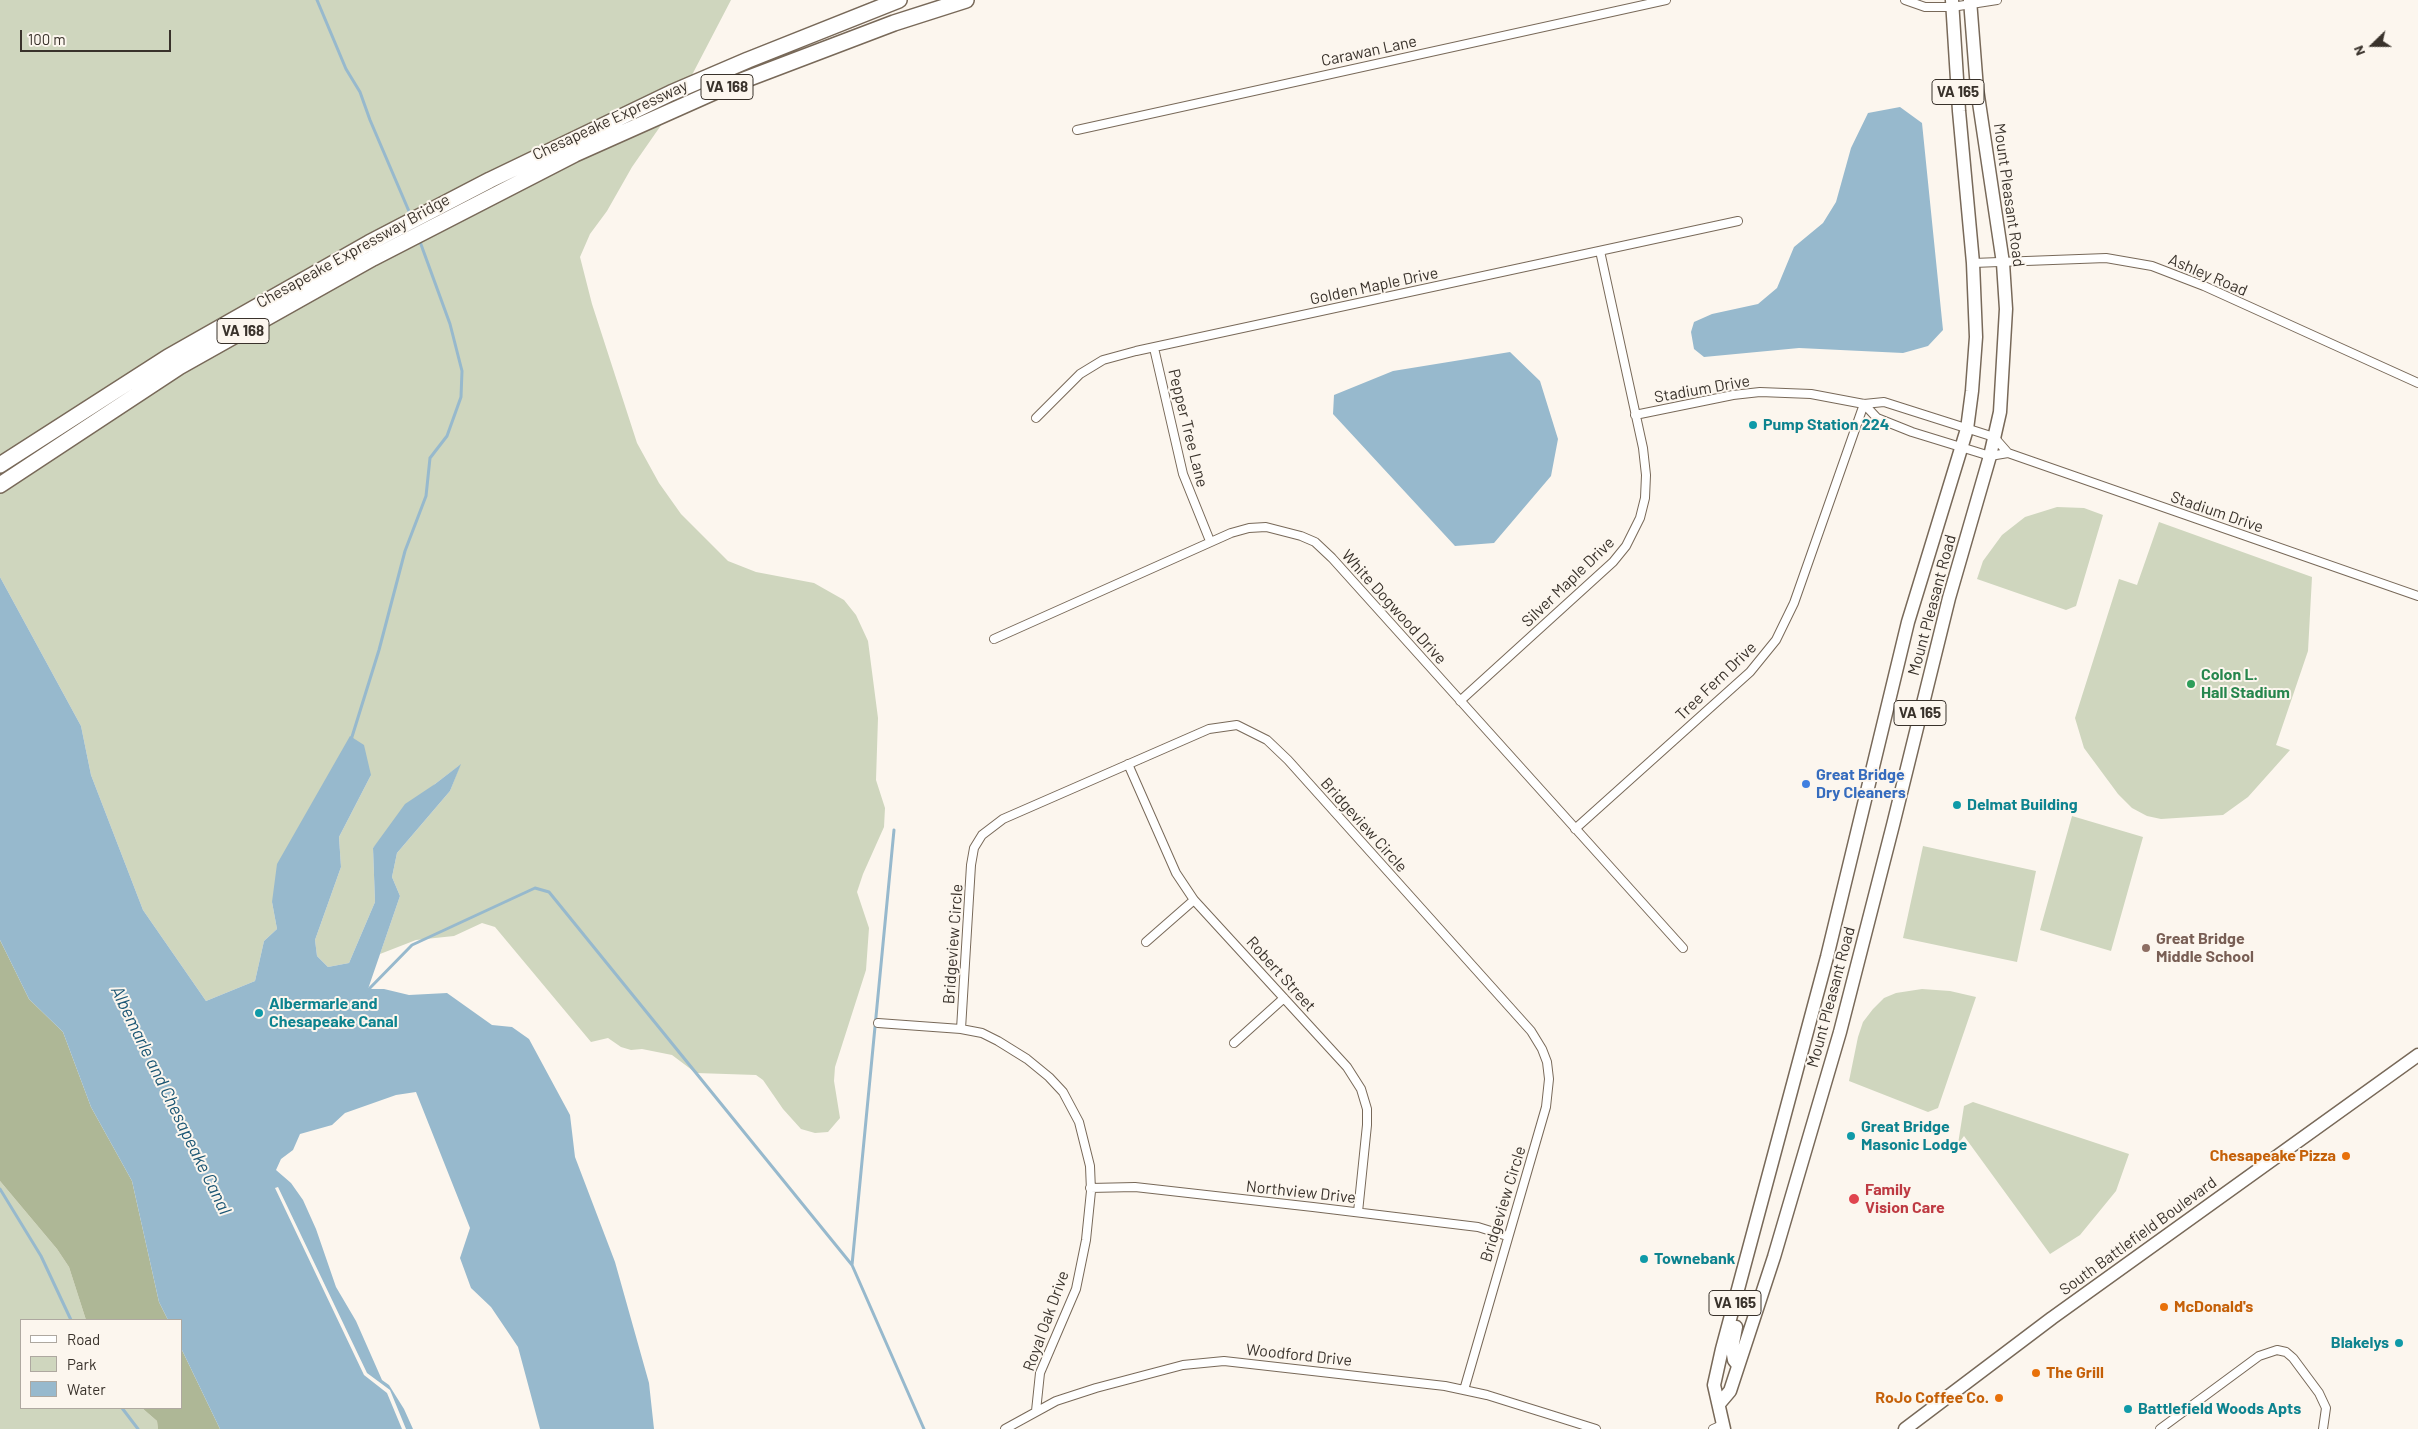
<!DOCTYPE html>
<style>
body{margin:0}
#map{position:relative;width:2418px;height:1429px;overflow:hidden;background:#fcf6ee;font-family:Barlow,sans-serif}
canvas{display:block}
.legend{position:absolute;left:20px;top:1319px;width:162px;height:90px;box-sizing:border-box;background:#fcf6ee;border:1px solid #aea8a0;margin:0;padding:6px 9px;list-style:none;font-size:15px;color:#39322b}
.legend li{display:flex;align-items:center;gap:10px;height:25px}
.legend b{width:25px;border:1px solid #aea8a0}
.north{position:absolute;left:2348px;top:20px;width:50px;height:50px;-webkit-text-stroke:4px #fcf6ee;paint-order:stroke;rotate:248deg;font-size:14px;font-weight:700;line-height:20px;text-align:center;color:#39322b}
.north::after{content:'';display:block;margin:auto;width:18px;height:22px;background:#39322b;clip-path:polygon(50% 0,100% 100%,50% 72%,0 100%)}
.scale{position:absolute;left:20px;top:30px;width:151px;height:22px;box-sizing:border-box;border:2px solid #39322b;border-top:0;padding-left:6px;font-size:15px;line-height:18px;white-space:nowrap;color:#39322b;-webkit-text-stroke:4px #fcf6ee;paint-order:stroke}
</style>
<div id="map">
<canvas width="2418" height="1429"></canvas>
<ul class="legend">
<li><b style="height:6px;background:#fff"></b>Road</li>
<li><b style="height:14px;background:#cfd6be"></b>Park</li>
<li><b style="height:14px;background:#97b9cd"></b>Water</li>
</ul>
<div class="north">N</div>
<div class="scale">100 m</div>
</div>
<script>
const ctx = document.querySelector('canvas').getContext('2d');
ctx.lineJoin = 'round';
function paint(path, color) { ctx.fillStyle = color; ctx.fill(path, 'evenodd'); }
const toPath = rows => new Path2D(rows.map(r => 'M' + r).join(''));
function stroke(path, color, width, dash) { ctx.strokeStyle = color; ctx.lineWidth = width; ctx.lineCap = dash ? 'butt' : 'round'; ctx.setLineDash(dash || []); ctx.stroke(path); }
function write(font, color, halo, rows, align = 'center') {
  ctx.font = font + ' Barlow,sans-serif'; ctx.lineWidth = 4; ctx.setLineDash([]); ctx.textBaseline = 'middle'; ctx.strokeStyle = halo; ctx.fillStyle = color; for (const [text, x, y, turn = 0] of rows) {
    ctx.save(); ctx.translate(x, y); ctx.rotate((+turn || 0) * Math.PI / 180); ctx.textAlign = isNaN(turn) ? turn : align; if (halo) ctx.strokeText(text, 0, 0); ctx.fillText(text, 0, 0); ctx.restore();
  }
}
paint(toPath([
 [0,0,731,0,680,98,632,167,607,211,590,234,580,257,592,304,637,443,659,483,681,514,728,561,756,572,814,583,844,600,856,615,868,641,878,718,876,780,885,808,884,827,863,874,857,892,869,928,866,970,835,1067,834,1081,840,1118,828,1132,815,1133,801,1129,783,1109,763,1080,756,1075,696,1073,672,1055,642,1049,631,1050,621,1047,608,1038,591,1042,495,927,482,923,454,936,416,940,380,954,400,896,392,877,397,853,450,791,460,765,435,784,373,848,375,902,349,963,328,967,317,956,315,940,341,867,339,837,371,775,272,902,277,929,264,941,255,981,206,1001,143,910,91,775,81,726,0,577],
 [2057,507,2084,508,2103,515,2076,606,2066,610,1977,579,1983,561,2002,535,2025,517],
 [2159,522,2312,577,2308,651,2276,745,2290,750,2248,797,2223,815,2161,819,2147,816,2132,808,2118,794,2084,748,2075,718,2119,579,2137,585],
 [2072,816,2143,837,2111,951,2040,930],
 [1923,846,2036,871,2017,962,1903,938],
 [1922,989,1950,991,1976,997,1938,1108,1928,1112,1849,1081,1858,1037,1863,1022,1873,1009,1884,998,1896,993],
 [1973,1102,2129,1154,2116,1191,2080,1235,2050,1254,1964,1136,1958,1144,1964,1106],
 [0,1181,57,1249,69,1267,86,1320,21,1320,21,1408,142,1408,157,1421,158,1429,0,1429]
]), '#cfd6be');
paint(toPath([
 [0,940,29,999,63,1032,91,1107,132,1181,159,1302,168,1320,86,1320,69,1267,57,1249,0,1181],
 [181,1348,220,1429,158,1429,157,1421,142,1408,181,1408]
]), '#aeb796');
paint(toPath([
 [1900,107,1922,123,1943,330,1928,346,1903,353,1799,348,1704,357,1694,349,1691,332,1694,322,1712,314,1758,304,1777,288,1794,247,1823,223,1836,202,1851,148,1868,113],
 [1510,352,1540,381,1558,439,1551,476,1494,543,1455,546,1333,414,1334,395,1393,371],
 [0,577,81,726,91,775,143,910,206,1001,255,981,264,941,277,929,272,902,277,864,350,736,364,745,371,775,339,837,341,867,315,940,317,956,328,967,349,963,375,902,373,848,405,804,435,784,461,764,450,791,397,853,392,877,400,896,368,989,384,989,409,995,447,993,492,1025,512,1027,529,1039,570,1115,575,1157,615,1262,649,1383,654,1429,540,1429,518,1347,491,1307,471,1288,460,1258,470,1228,416,1092,396,1095,345,1113,332,1125,300,1134,293,1150,281,1159,276,1170,291,1183,303,1200,316,1229,336,1287,356,1321,382,1380,389,1385,404,1409,413,1429,220,1429,181,1348,181,1320,168,1320,159,1302,132,1181,91,1107,63,1032,29,999,0,940]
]), '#97b9cd');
paint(toPath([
 [278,1187,367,1373,390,1390,406,1429,402,1429,387,1393,364,1375,275,1188]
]), '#fcf6ee');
stroke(toPath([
 [317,0,346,69,360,92,370,120,411,216],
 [351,740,379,650,405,551,426,496,430,458,447,436,461,397,462,371,450,324,419,239],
 [367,991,412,945,535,888,549,892,852,1265,924,1429],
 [0,1189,41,1256,71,1320],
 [852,1265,894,830],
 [122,1408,138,1429]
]), '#97b9cd', 3);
const street = toPath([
 [1905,0,1925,7,1952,7,1997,0],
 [1077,130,1666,0],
 [1973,263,2106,258,2152,266,2204,286,2418,383],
 [1154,348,1183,474,1210,541],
 [1864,404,1877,418,1912,432,1990,456,2008,453,2418,596],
 [1635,415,1733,395,1760,392,1811,394,1864,404,1884,402,1994,437,2008,453],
 [1036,418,1080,374,1103,360,1136,351,1738,221],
 [994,639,1231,533,1249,528,1266,527,1301,536,1315,542,1332,558,1683,948],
 [1460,701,1613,562,1626,546,1640,518,1645,498,1646,475,1643,448,1600,251],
 [1128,764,1176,873,1194,900,1347,1067,1361,1089,1367,1109,1367,1125,1358,1212],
 [1575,829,1750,672,1776,640,1794,603,1864,404],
 [1146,942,1194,900],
 [878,1023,961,1029,982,1033,998,1041,1027,1059,1049,1077,1063,1092,1079,1122,1090,1166,1091,1191,1086,1240,1076,1289,1040,1373,1036,1411],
 [961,1029,971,865,974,848,982,835,1003,819,1209,729,1237,725,1267,740,1288,760,1531,1031,1542,1049,1547,1062,1549,1079,1546,1107,1464,1390],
 [1234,1043,1284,998],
 [1090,1188,1135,1187,1313,1207,1478,1227,1507,1236],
 [1005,1429,1056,1401,1096,1388,1183,1365,1224,1361,1445,1386,1487,1395,1596,1429],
 [1713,1429,1722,1425],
 [2160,1429,2259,1356,2277,1350,2286,1352,2293,1358,2319,1393,2326,1408,2323,1429]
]);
const primary = toPath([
 [1736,1327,1732,1349,1734,1360,1738,1365],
 [1719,1404,1730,1391,1774,1257,1840,1032,1893,825,1949,598,1990,456,2000,412,2006,309,2003,263,1977,89,1970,0],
 [1724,1429,1714,1385,1722,1349,1827,957,1908,622,1967,429,1972,391,1976,337,1973,263,1959,111,1952,0],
 [1905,1429,2052,1318,2418,1055]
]);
const highway = toPath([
 [0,465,168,357,369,243,490,180,671,93,748,60,899,0],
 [0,485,179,367,373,258,575,154,723,88,894,23,966,0]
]);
stroke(street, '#786959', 10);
stroke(primary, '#786959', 15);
stroke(highway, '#786959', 18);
stroke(street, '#fff', 8);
stroke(primary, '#fff', 12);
stroke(highway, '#fff', 15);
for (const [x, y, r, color] of [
 [1753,425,5,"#0f9aa8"],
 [2191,684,5,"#2e9e5b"],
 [1806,784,5,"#3f7fe0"],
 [1957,805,5,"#0f9aa8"],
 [2146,948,5,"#8d6e63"],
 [259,1013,5,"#0f9aa8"],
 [1851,1136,5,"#0f9aa8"],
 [2346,1156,5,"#e8710a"],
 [1854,1199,6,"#e0444e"],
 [1644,1259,5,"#0f9aa8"],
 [2164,1307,5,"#e8710a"],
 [2399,1343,5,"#0f9aa8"],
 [2036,1373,5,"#e8710a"],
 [1999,1398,5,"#e8710a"],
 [2128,1409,5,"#0f9aa8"]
]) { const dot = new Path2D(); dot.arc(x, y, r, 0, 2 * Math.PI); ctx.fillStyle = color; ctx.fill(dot); stroke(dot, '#fcf6ee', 2); }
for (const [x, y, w] of [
 [727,87,52],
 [1958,92,52],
 [243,331,52],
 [1920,713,52],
 [1735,1303,52]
]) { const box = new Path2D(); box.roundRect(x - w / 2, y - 12.5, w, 25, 4); ctx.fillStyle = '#fcf6ee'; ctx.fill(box); stroke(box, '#39322b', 1); }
write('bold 15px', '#39322b', null, [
 ["VA 168",727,87],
 ["VA 165",1958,92],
 ["VA 168",243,331],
 ["VA 165",1920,713],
 ["VA 165",1735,1303]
]);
write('16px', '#39322b', '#fcf6ee', [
 ["Carawan Lane",1369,51,-12],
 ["Chesapeake Expressway",610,120,-25],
 ["Mount Pleasant Road",2009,195,82],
 ["Chesapeake Expressway Bridge",353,251,-29],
 ["Ashley Road",2208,275,23],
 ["Golden Maple Drive",1374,286,-12],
 ["Stadium Drive",1702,389,-10],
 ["Pepper Tree Lane",1188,428,76],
 ["Stadium Drive",2217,512,19],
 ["Silver Maple Drive",1568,582,-44],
 ["Mount Pleasant Road",1932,605,-75],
 ["White Dogwood Drive",1394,607,48],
 ["Tree Fern Drive",1716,681,-44],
 ["Bridgeview Circle",1364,825,48],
 ["Bridgeview Circle",953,944,-86],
 ["Robert Street",1281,974,48],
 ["Mount Pleasant Road",1831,997,-75],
 ["Northview Drive",1301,1192,6],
 ["Bridgeview Circle",1503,1204,-73],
 ["South Battlefield Boulevard",2138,1236,-36],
 ["Royal Oak Drive",1046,1321,-70],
 ["Woodford Drive",1299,1355,6]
]);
write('bold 16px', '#0d838f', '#fcf6ee', [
 ["Pump Station 224",1763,425],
 ["Delmat Building",1967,805],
 ["Albermarle and",269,1004],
 ["Chesapeake Canal",269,1022],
 ["Great Bridge",1861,1127],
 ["Masonic Lodge",1861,1145],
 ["Townebank",1654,1259],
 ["Blakelys",2389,1343,"right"],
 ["Battlefield Woods Apts",2138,1409]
], 'left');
write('bold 16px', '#27864d', '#fcf6ee', [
 ["Colon L.",2201,675],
 ["Hall Stadium",2201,693]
], 'left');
write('bold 16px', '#366cbe', '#fcf6ee', [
 ["Great Bridge",1816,775],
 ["Dry Cleaners",1816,793]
], 'left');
write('bold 16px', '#785e54', '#fcf6ee', [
 ["Great Bridge",2156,939],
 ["Middle School",2156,957]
], 'left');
write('bold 16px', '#c56008', '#fcf6ee', [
 ["Chesapeake Pizza",2336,1156],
 ["McDonald's",2174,1307,"left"],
 ["The Grill",2046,1373,"left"],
 ["RoJo Coffee Co.",1989,1398]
], 'right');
write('bold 16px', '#be3a42', '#fcf6ee', [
 ["Family",1865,1190],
 ["Vision Care",1865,1208]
], 'left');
write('italic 18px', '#1b5674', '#fcf6ee', [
 ["Albemarle and Chesapeake Canal",171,1100,64]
]);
</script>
